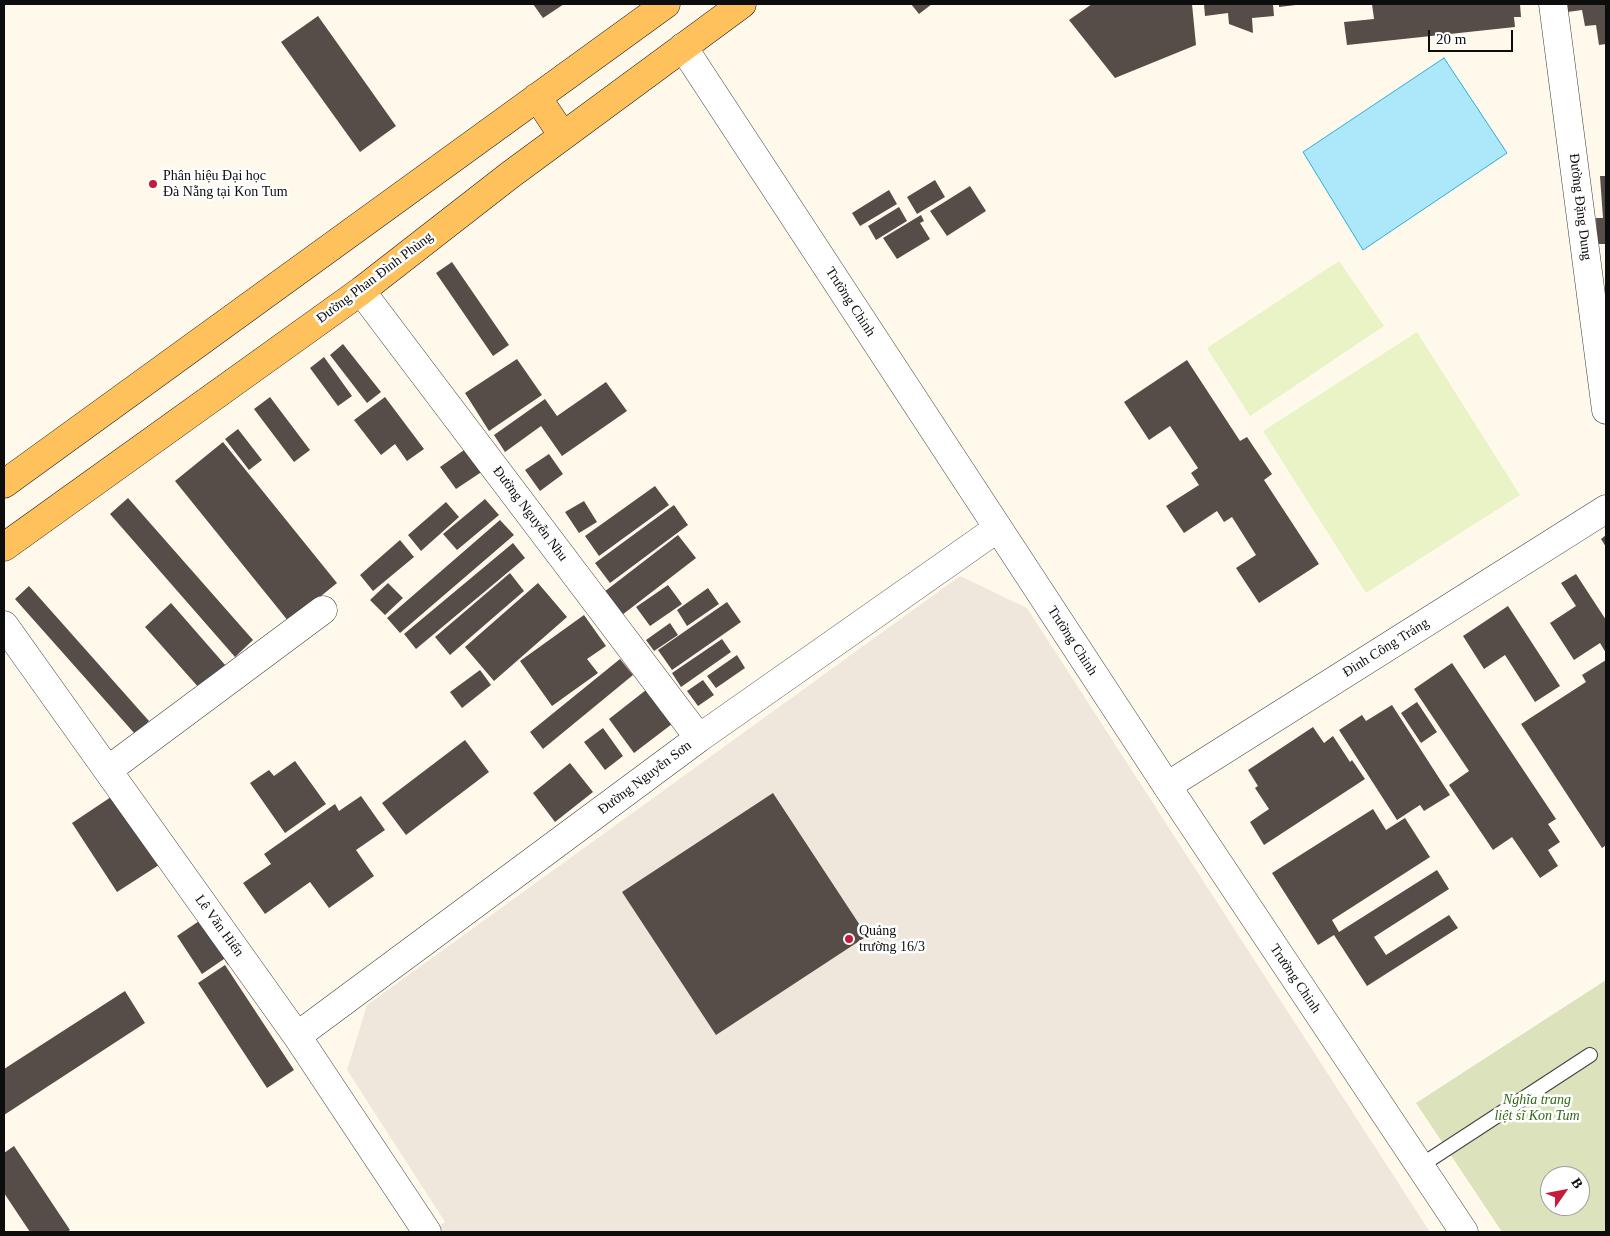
<!DOCTYPE html>
<meta charset="utf-8">
<style>
body{margin:0}
#map{position:relative;width:1610px;height:1236px;overflow:hidden;background:#fff9ec;font-family:Georgia,serif}
canvas{display:block}
.frame{position:absolute;inset:0;border:5px solid #0d0d0d;pointer-events:none}
.north{position:absolute;left:1540px;top:1166px;width:50px;height:50px;box-sizing:border-box;background:#fff;border:1px solid #9e9e9e;border-radius:50%;rotate:57deg;font-size:14px;font-weight:700;line-height:20px;text-align:center;color:#0d0d0d}
.north::after{content:'';display:block;margin:auto;width:18px;height:22px;background:#c61b3b;clip-path:polygon(50% 0,100% 100%,50% 72%,0 100%)}
.scale{position:absolute;left:1428px;top:30px;width:85px;height:22px;box-sizing:border-box;border:2px solid #0d0d0d;border-top:0;padding-left:6px;font-size:15px;line-height:18px;white-space:nowrap;color:#0d0d0d;-webkit-text-stroke:4px #fff;paint-order:stroke}
</style>
<div id="map">
<canvas width="1610" height="1236"></canvas>
<div class="frame"></div>
<div class="north">B</div>
<div class="scale">20 m</div>
</div>
<script>
const ctx = document.querySelector('canvas').getContext('2d');
ctx.lineJoin = 'round';
function paint(path, color) { ctx.fillStyle = color; ctx.fill(path, 'evenodd'); }
const toPath = rows => new Path2D(rows.map(r => 'M' + r).join(''));
function stroke(path, color, width, dash) { ctx.strokeStyle = color; ctx.lineWidth = width; ctx.lineCap = dash ? 'butt' : 'round'; ctx.setLineDash(dash || []); ctx.stroke(path); }
function write(font, color, halo, rows, align = 'center') {
  ctx.font = font + ' Georgia,serif'; ctx.lineWidth = 5; ctx.setLineDash([]); ctx.textBaseline = 'middle'; ctx.strokeStyle = halo; ctx.fillStyle = color; for (const [text, x, y, turn = 0] of rows) {
    ctx.save(); ctx.translate(x, y); ctx.rotate((+turn || 0) * Math.PI / 180); ctx.textAlign = isNaN(turn) ? turn : align; if (halo) ctx.strokeText(text, 0, 0); ctx.fillText(text, 0, 0); ctx.restore();
  }
}
paint(toPath([
 [1606,980,1606,1232,1502,1232,1416,1103],
 [1550,1176,1580,1176,1580,1206,1550,1206]
]), '#dbe2bc');
paint(toPath([
 [1339,261,1384,326,1250,416,1207,348],
 [1417,332,1520,495,1366,593,1263,431]
]), '#e9f3c6');
paint(toPath([
 [960,576,1027,608,1430,1232,430,1232,445,1222,347,1070,367,1005]
]), '#efe7db');
const water = toPath([
 [1444,58,1507,153,1363,250,1303,152,1444,58]
]);
paint(water, '#ade8fa');
stroke(water, '#2fabd6', 1);
paint(toPath([
 [533,4,564,4,543,18],
 [911,4,932,4,919,14],
 [1092,4,1192,4,1196,45,1115,78,1069,20],
 [1204,4,1273,4,1274,16,1252,18,1253,33,1229,24,1228,13,1205,16],
 [1279,4,1296,4,1296,5,1279,7],
 [1372,4,1520,4,1521,17,1514,17,1515,27,1347,45,1344,22,1374,19],
 [1558,4,1606,4,1606,44,1599,45,1596,25,1585,26,1582,10,1560,13],
 [318,16,396,126,360,152,281,42],
 [1600,176,1606,176,1606,244,1597,244,1596,218,1603,218],
 [935,180,945,197,917,214,907,197],
 [970,186,986,211,947,236,930,211],
 [889,190,897,204,860,226,852,213],
 [899,207,907,221,876,240,868,226],
 [921,215,924,221,920,223,930,239,897,259,883,238],
 [452,262,509,345,493,356,436,273],
 [343,344,381,392,367,403,330,355],
 [324,357,352,396,338,406,310,368],
 [517,359,542,395,489,431,465,393],
 [1187,360,1240,441,1247,437,1272,474,1264,480,1319,564,1259,603,1236,568,1256,555,1232,517,1224,522,1217,511,1184,533,1166,506,1199,485,1191,473,1198,468,1170,426,1149,440,1124,402],
 [606,382,627,411,562,456,541,426,505,452,494,435,545,399,557,416],
 [270,397,310,450,294,462,254,409],
 [385,397,424,449,407,461,395,444,381,455,354,420],
 [238,429,262,460,249,470,225,439],
 [223,442,337,583,289,622,175,481],
 [467,448,483,471,456,489,440,467],
 [549,454,563,474,540,491,525,470],
 [655,486,669,505,599,556,585,536],
 [128,498,253,640,235,657,110,514],
 [485,499,499,515,457,550,443,534],
 [584,501,597,522,579,533,565,512],
 [446,502,459,517,421,551,408,535],
 [674,505,688,525,610,583,595,563],
 [500,520,514,535,400,633,387,618],
 [678,535,696,558,622,615,604,592],
 [1606,535,1606,547,1601,539],
 [400,540,414,557,373,591,360,575],
 [513,543,525,558,416,649,404,634],
 [510,573,524,591,450,655,435,637],
 [1576,574,1606,620,1606,653,1600,643,1574,660,1550,623,1576,606,1561,583],
 [388,583,403,598,385,615,370,600],
 [538,583,567,617,494,681,465,647],
 [668,585,682,604,650,626,636,607],
 [29,586,149,721,135,734,15,599],
 [708,588,719,604,687,626,677,610],
 [727,602,741,622,672,670,658,650],
 [171,603,226,666,200,689,145,627],
 [1508,606,1560,686,1535,702,1505,655,1484,669,1463,636],
 [584,615,606,646,587,659,598,673,552,706,520,661],
 [670,623,678,635,654,651,646,640],
 [722,639,731,652,681,687,672,673],
 [737,655,745,668,716,688,707,676],
 [620,659,633,675,543,749,530,732],
 [1606,660,1606,845,1602,848,1521,724,1586,682,1582,675],
 [1452,663,1556,819,1548,824,1560,842,1548,850,1558,866,1540,878,1512,837,1493,850,1449,785,1469,771,1414,689],
 [480,670,491,685,462,708,450,692],
 [703,680,714,695,698,706,687,691],
 [646,690,672,724,634,753,609,719],
 [1417,702,1437,732,1421,743,1401,713],
 [1392,705,1450,795,1424,811,1420,805,1397,820,1339,730,1362,715,1366,721],
 [1313,727,1324,743,1333,736,1350,762,1352,760,1365,779,1264,845,1250,822,1269,809,1255,788,1258,786,1248,770],
 [603,728,623,756,605,770,584,742],
 [465,740,489,772,406,835,382,803],
 [295,761,326,804,285,833,250,783,269,770,274,776],
 [570,763,593,792,555,822,533,793],
 [117,793,162,863,117,892,72,823],
 [773,793,867,936,716,1035,622,892],
 [361,796,385,830,356,850,374,876,329,908,310,882,265,914,243,883,271,864,264,854,335,804,339,811],
 [1373,809,1386,830,1405,818,1430,857,1332,920,1339,932,1437,870,1449,889,1374,937,1386,955,1449,915,1458,928,1367,986,1334,935,1318,945,1272,873],
 [208,915,237,959,228,965,224,959,202,974,177,936],
 [225,965,294,1070,267,1088,198,983],
 [125,991,145,1023,4,1115,4,1069],
 [14,1146,70,1230,67,1232,30,1232,4,1193,4,1153]
]), '#564c48');
const service = toPath([
 [1420,1166,1590,1055]
]);
const minor = toPath([
 [1553,4,1606,410],
 [361,291,699,738],
 [4,625,297,1036,427,1232],
 [108,770,323,610],
 [1167,786,1606,509],
 [297,1036,699,738,998,528]
]);
const tertiary = toPath([
 [683,47,1167,786,1464,1232]
]);
const primary = toPath([
 [537,97,563,136],
 [4,484,666,4],
 [4,547,361,291,510,175,742,4]
]);
stroke(service, '#404040', 16);
stroke(minor, '#404040', 29);
stroke(tertiary, '#404040', 29);
stroke(primary, '#1e1e1e', 29);
stroke(service, '#fff', 14);
stroke(minor, '#fff', 28);
stroke(tertiary, '#fff', 28);
stroke(primary, '#ffc15c', 28);
for (const [x, y, r, color] of [
 [153,184,5,"#c61b3b"],
 [849,939,5,"#c61b3b"]
]) { const dot = new Path2D(); dot.arc(x, y, r, 0, 2 * Math.PI); ctx.fillStyle = color; ctx.fill(dot); stroke(dot, '#fff', 2); }
write('14px', '#0d0d0d', '#fff', [
 ["Phân hiệu Đại học",163,176],
 ["Đà Nẵng tại Kon Tum",163,192],
 ["Quảng",859,931],
 ["trường 16/3",859,947]
], 'left');
write('14px', '#0d0d0d', '#fff', [
 ["Đường Đặng Dung",1580,207,83],
 ["Đường Phan Đình Phùng",375,278,-37],
 ["Trường Chinh",850,302,57],
 ["Đường Nguyễn Nhu",530,514,53],
 ["Trường Chinh",1072,641,57],
 ["Đinh Công Tráng",1386,648,-32],
 ["Đường Nguyễn Sơn",645,778,-37],
 ["Lê Văn Hiến",219,926,54],
 ["Trường Chinh",1295,979,56]
]);
write('italic 14px', '#346819', '#fff', [
 ["Nghĩa trang",1537,1100],
 ["liệt sĩ Kon Tum",1537,1116]
]);
</script>
